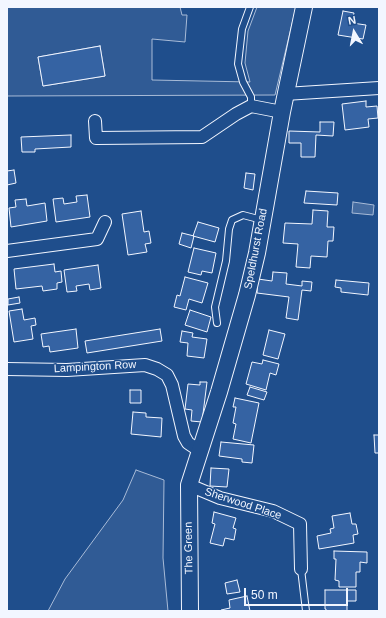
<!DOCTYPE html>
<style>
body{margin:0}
#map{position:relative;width:386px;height:618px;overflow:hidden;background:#1f4e8c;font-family:Helvetica,sans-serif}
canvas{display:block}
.frame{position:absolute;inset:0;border:8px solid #f2f6ff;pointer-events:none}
.north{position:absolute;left:334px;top:12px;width:40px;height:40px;-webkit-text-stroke:3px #1f4e8c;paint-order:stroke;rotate:350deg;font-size:11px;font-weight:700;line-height:16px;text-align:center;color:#f2f6ff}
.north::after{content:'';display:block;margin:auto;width:14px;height:18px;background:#f2f6ff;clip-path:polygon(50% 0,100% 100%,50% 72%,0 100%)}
.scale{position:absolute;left:244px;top:588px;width:104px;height:18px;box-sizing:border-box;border:2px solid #f2f6ff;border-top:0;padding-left:5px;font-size:12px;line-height:14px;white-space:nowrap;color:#f2f6ff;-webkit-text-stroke:3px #1f4e8c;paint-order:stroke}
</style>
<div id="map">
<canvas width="386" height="618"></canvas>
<div class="frame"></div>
<div class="north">N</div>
<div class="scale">50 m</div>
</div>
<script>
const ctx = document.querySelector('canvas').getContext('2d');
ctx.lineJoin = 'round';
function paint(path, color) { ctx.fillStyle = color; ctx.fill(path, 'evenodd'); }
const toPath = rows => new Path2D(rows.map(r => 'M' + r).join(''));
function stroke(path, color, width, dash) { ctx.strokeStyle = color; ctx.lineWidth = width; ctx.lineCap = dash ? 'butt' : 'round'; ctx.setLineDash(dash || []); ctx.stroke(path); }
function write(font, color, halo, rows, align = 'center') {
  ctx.font = font + ' Helvetica,sans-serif'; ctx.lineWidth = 3; ctx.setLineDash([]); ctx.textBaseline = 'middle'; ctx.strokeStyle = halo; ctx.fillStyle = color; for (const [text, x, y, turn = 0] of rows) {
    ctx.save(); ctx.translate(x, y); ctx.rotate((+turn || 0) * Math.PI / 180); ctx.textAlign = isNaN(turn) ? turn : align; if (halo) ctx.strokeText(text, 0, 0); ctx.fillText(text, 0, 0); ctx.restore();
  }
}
const green = toPath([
 [7,7,180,7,182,15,187,15,185,42,152,39,152,80,250,82,245,63,248,31,257,7,296,7,275,95,7,96,7,7],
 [100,46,105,76,43,86,38,57,100,46],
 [136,470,164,480,163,558,168,611,48,611,65,579,123,500,136,470]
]);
paint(green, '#305b95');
stroke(green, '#a8bbd7', 1);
const water = toPath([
 [353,202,374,205,373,215,352,213,353,202]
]);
paint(water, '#446ba0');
stroke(water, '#a8bbd7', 1);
const building = toPath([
 [343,11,354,13,352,23,366,25,363,39,338,35,343,11],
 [100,46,105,76,43,86,38,57,100,46],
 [366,101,366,107,377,106,378,118,368,119,369,127,345,130,342,104,366,101],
 [320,122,334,122,333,136,316,135,315,157,301,157,301,143,289,143,289,131,320,132,320,122],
 [71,135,71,147,35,149,35,152,22,152,21,137,71,135],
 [14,170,16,183,7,185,7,171,14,170],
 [246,173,255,174,253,190,244,188,246,173],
 [306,191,338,193,337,205,304,203,306,191],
 [87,195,90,217,56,222,53,199,63,198,64,204,77,202,76,196,87,195],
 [26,199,27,206,45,203,47,221,11,227,9,208,16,207,15,200,26,199],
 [313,210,328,211,327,227,334,227,333,241,328,241,327,257,311,256,310,268,296,267,298,244,283,243,285,223,312,224,313,210],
 [141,211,144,232,149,231,151,243,145,244,147,252,128,255,122,214,141,211],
 [198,222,219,228,215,242,193,236,198,222],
 [182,233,194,236,191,248,179,244,182,233],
 [194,248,216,253,212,273,202,271,201,275,188,272,194,248],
 [54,264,55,272,61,271,62,282,57,283,57,289,43,291,42,286,16,289,14,269,54,264],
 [98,265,101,288,90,290,89,284,76,286,77,291,67,292,64,270,98,265],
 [273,272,287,273,286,284,302,286,302,281,312,282,311,291,302,290,298,320,286,318,289,297,257,293,258,279,272,281,273,272],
 [185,277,208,283,202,303,189,299,186,310,174,307,177,295,180,296,185,277],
 [336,280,369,283,368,295,341,292,341,288,335,287,336,280],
 [19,297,20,303,8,305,8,299,19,297],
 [22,309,24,320,35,318,36,325,31,326,33,339,14,342,9,311,22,309],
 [190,310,211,317,207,332,185,325,190,310],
 [76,329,78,348,50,352,49,346,43,347,41,334,76,329],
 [160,329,162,341,87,353,85,341,160,329],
 [269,330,285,334,278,359,263,355,269,330],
 [182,331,193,333,192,337,207,339,204,358,187,356,188,343,180,342,182,331],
 [263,360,279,364,276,375,270,373,266,390,246,384,252,362,262,364,263,360],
 [200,382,207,382,202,422,191,421,192,410,185,409,188,384,200,385,200,382],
 [250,387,267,392,264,400,247,395,250,387],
 [130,390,141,390,141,403,130,403,130,390],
 [235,398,259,403,251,443,233,439,236,424,233,423,236,407,233,407,235,398],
 [133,412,146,413,146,417,162,418,161,437,131,434,133,412],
 [374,435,379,435,379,453,375,453,374,435],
 [221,442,254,445,252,463,242,462,242,459,219,456,221,442],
 [211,468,229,469,227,487,210,486,211,468],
 [214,512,236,518,233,528,236,529,234,540,225,538,223,546,210,543,215,524,212,523,214,512],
 [350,513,352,524,356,524,358,534,353,535,354,543,319,549,317,536,331,533,330,529,334,528,332,516,350,513],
 [334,551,367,552,367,563,360,562,360,572,356,572,356,587,339,587,339,581,335,580,336,559,334,559,334,551],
 [237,580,240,592,227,594,225,583,237,580],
 [325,590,356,590,356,601,347,601,347,611,326,611,326,609,325,609,325,590],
 [247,596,250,611,221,611,221,610,230,608,229,600,247,596]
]);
paint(building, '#3563a3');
stroke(building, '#f2f6ff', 1);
const service = toPath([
 [250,7,242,29,238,64,243,82,251,97,251,106],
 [217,323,215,307,226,261,229,229,232,220,243,215,262,220],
 [301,569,306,611]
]);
const minor = toPath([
 [285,94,379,88],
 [95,121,96,138,202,137,236,114,251,106,282,112],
 [7,251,97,239,105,222],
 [7,369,67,370,145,365,157,369,167,375,172,385,184,436,188,443,200,451],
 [189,485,220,498,273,511,300,524,301,569]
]);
const tertiary = toPath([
 [190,611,189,485,219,392,247,295,257,253,282,112,304,7]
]);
stroke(service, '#f2f6ff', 8);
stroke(minor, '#f2f6ff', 14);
stroke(tertiary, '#f2f6ff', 18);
stroke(service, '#1f4e8c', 6);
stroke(minor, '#1f4e8c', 12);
stroke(tertiary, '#1f4e8c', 16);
write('11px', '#f2f6ff', '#1f4e8c', [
 ["Speldhurst Road",256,249,-79],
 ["Lampington Row",95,367,-3],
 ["Sherwood Place",243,504,18],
 ["The Green",189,548,-91]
]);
</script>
